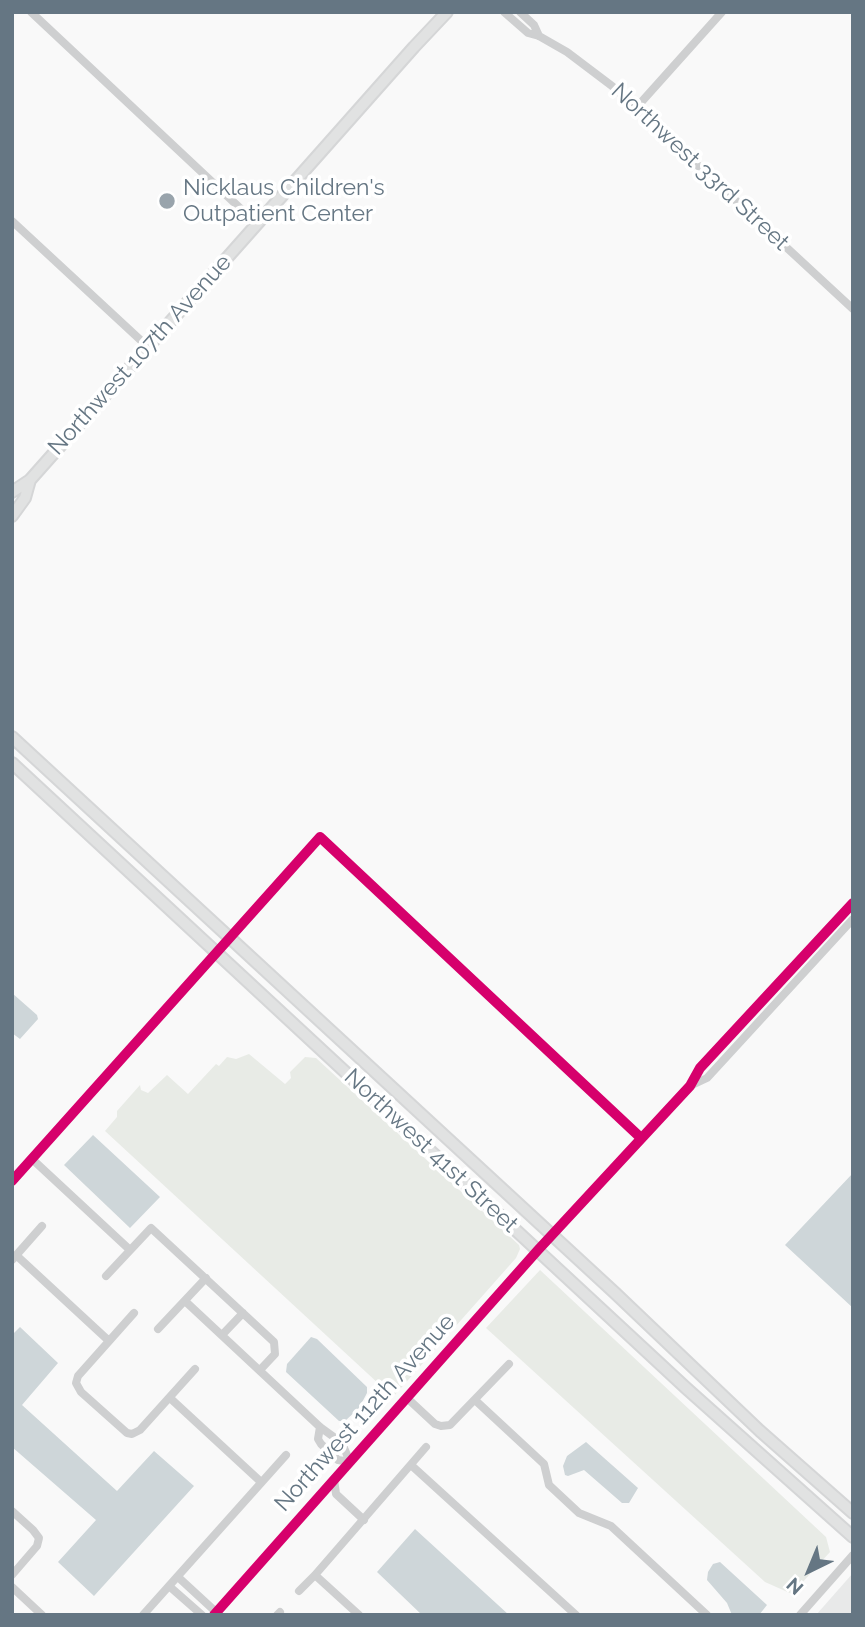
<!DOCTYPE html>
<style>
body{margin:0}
#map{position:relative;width:865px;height:1627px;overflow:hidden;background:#f9f9f9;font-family:Raleway,sans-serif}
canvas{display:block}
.frame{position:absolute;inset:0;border:14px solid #657683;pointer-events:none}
.north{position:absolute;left:774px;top:1536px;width:70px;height:70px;-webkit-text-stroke:5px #fff;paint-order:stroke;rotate:223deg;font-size:19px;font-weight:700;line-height:28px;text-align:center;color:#657683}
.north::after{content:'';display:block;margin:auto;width:24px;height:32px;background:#657683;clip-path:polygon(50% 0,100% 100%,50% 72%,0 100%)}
</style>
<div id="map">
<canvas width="865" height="1627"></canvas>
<div class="frame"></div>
<div class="north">N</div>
</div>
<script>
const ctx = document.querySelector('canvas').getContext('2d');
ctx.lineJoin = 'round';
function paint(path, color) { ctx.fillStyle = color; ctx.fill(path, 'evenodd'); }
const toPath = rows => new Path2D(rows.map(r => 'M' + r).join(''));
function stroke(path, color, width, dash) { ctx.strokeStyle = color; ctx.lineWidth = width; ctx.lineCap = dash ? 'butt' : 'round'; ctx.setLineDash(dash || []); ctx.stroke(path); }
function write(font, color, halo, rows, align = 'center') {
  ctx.font = font + ' Raleway,sans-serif'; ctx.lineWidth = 7; ctx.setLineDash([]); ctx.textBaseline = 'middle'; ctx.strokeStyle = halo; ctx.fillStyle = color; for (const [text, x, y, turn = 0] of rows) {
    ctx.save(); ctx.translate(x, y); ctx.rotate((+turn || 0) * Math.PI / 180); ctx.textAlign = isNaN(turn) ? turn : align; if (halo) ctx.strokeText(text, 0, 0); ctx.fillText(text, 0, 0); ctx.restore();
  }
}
paint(toPath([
 [853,1573,853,1615,816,1615]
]), '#e8e9e9');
paint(toPath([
 [249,1054,285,1084,291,1078,290,1072,305,1057,316,1058,519,1245,520,1249,516,1258,393,1397,105,1131,117,1117,117,1111,140,1085,141,1090,148,1093,167,1075,188,1094,216,1064,219,1066,227,1057,236,1059],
 [540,1270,826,1537,830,1552,792,1594,765,1582,486,1328]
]), '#e8ebe6');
paint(toPath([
 [12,993,37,1015,38,1019,20,1039,12,1033],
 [93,1135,160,1197,130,1228,64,1165],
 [853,1173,853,1308,785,1245],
 [20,1327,58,1363,22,1405,117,1491,154,1451,194,1486,94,1596,58,1562,96,1520,12,1447,12,1335],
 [311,1337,317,1339,367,1387,367,1393,359,1408,345,1421,339,1421,286,1372,287,1364],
 [586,1442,638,1488,629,1503,622,1503,584,1470,568,1476,565,1475,563,1466,567,1456],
 [415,1529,509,1615,422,1615,377,1572],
 [720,1562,767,1605,759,1615,732,1615,727,1603,707,1580,708,1572,713,1564]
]), '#ced6d9');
const major = toPath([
 [12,492,30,480,414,47,447,12],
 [12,516,25,498,30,480],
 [12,737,615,1293,760,1431,853,1513],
 [12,763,686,1388,853,1537]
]);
stroke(major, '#d5d6d7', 14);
stroke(toPath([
 [31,12,257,224],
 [504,12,528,33,539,36,567,52,612,86,853,309],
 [520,12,534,25,539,36],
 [636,108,722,12],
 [12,221,148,347],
 [690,1086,707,1078,853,919],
 [32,1159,130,1250],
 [12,1181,320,837,641,1138],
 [16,1255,109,1341],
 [12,1260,42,1226],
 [106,1276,151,1228,274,1342,275,1354,260,1370],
 [185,1301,320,1427,342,1443,350,1462,338,1460,321,1444,318,1439,320,1427],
 [134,1313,78,1376,76,1383,81,1392,127,1433,132,1434,140,1430,195,1369],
 [158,1329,206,1278],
 [222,1335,243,1313],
 [170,1398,261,1482],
 [407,1398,435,1424,441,1426,450,1425,509,1364],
 [475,1400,544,1464,549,1485,579,1513,611,1526,707,1615],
 [411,1465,576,1615],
 [334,1479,336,1494,364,1520],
 [12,1511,33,1530,39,1538,37,1546,12,1575],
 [315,1575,359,1615],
 [178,1577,216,1612],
 [169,1586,202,1615],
 [12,1587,42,1615],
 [299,1591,315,1575,426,1447],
 [143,1615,286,1455],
 [214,1615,538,1250,690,1086,700,1068,853,903],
 [277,1615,280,1612],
 [800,1615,853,1555]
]), '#cecfd0', 8);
stroke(major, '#e1e2e2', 10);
stroke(toPath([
 [12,1181,320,837,641,1138],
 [214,1615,538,1250,690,1086,700,1068,853,903]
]), '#d6006c', 10);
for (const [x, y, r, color] of [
 [167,201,9,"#99a4ac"]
]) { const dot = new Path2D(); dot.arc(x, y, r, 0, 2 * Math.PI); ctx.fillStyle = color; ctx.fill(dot); stroke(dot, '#fff', 2.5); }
write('23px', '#657683', '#fff', [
 ["Northwest 33rd Street",700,167,43],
 ["Northwest 107th Avenue",140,355,-48],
 ["Northwest 41st Street",431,1151,43],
 ["Northwest 112th Avenue",365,1413,-48]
]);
write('23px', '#657683', '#fff', [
 ["Nicklaus Children's",183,188],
 ["Outpatient Center",183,214]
], 'left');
</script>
